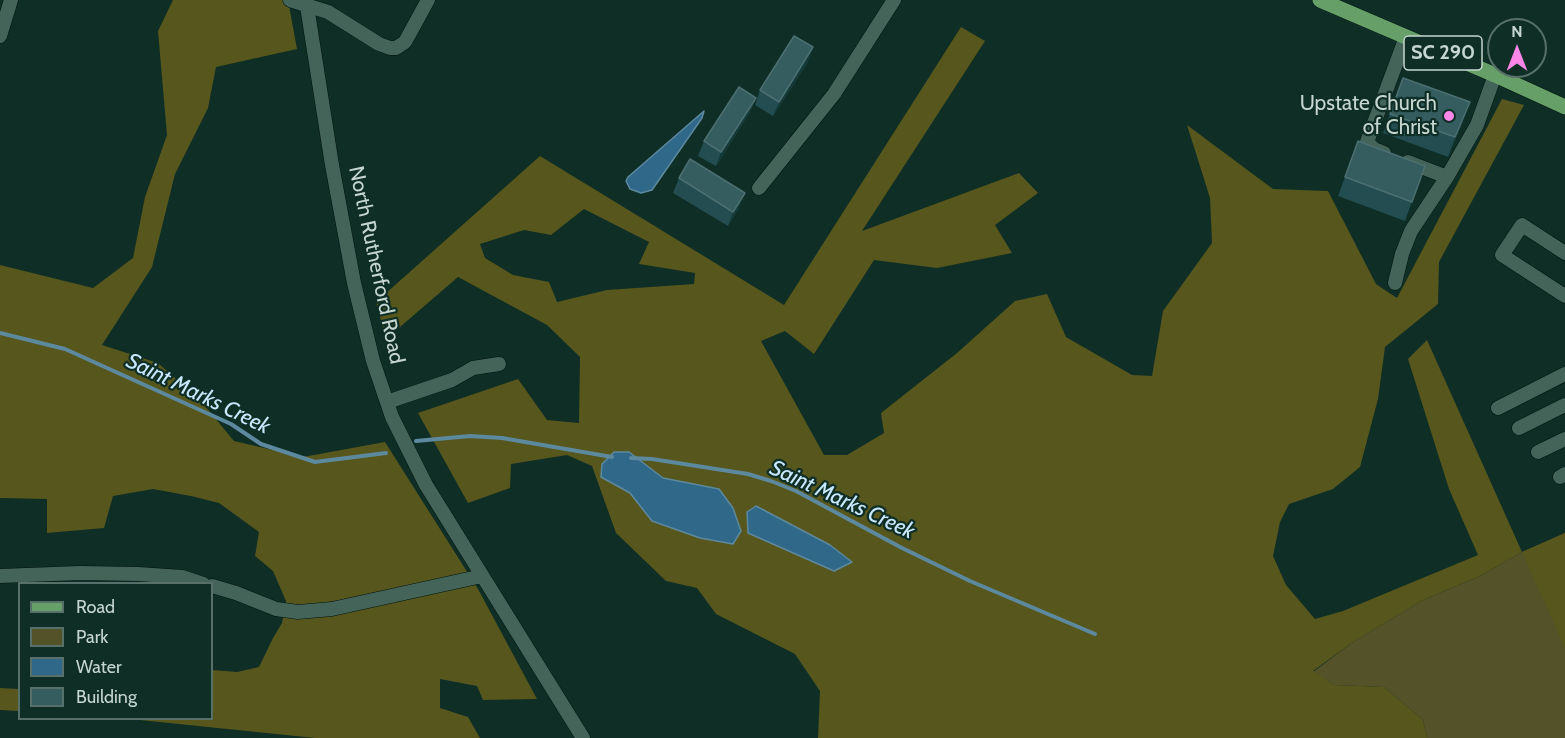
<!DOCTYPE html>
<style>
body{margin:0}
#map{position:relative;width:1565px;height:738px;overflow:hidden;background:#0e2e26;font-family:Cabin,sans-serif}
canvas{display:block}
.legend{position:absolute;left:18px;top:582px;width:195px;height:138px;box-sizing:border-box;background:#0e2e26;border:2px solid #57716a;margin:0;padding:8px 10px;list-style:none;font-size:18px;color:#c5d6d0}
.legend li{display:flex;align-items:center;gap:12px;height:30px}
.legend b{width:30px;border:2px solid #57716a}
.north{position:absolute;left:1487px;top:18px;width:60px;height:60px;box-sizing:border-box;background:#0e2e26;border:2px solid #57716a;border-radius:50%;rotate:0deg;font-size:16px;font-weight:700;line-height:24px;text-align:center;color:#c5d6d0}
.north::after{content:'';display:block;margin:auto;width:21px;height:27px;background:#fa87e7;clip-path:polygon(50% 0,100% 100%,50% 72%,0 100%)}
</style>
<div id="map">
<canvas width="1565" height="738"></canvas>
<ul class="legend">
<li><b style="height:8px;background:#669f67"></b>Road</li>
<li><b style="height:16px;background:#535229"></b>Park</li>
<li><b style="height:16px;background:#306889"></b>Water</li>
<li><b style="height:16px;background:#355c5f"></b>Building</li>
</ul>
<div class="north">N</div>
</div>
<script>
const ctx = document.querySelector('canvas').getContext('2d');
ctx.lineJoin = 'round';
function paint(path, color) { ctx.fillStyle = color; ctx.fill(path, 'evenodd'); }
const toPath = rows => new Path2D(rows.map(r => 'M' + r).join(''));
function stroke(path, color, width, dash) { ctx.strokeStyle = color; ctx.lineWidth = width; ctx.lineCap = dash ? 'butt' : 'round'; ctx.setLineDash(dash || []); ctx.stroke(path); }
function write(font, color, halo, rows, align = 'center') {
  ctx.font = font + ' Cabin,sans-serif'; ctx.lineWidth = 4.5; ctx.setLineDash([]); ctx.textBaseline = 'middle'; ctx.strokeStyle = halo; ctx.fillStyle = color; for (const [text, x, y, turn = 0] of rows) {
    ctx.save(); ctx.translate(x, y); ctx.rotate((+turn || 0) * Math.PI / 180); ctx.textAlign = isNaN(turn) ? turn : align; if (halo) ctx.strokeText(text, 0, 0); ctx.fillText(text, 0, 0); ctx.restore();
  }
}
paint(toPath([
 [1565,533,1565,738,1427,738,1423,720,1384,687,1334,685,1313,672,1353,642,1423,600,1478,577,1522,552]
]), '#535229');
paint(toPath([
 [173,0,288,0,297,49,216,67,208,108,175,174,152,267,102,345,158,363,201,401,234,441,303,457,385,442,478,589,537,699,483,700,477,686,440,679,440,708,468,717,480,738,315,738,130,719,212,718,212,670,237,672,259,667,273,638,282,623,286,601,273,571,255,556,259,532,219,503,191,496,153,489,113,496,104,528,47,533,47,499,0,498,0,265,93,288,133,258,145,197,167,135,158,31],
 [961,27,985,41,862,231,1019,173,1038,193,995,225,1012,253,937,268,874,260,814,354,785,331,761,341,824,455,847,455,884,433,881,413,957,353,1015,301,1047,294,1066,337,1132,375,1152,376,1163,311,1212,243,1210,198,1187,125,1273,189,1328,191,1376,284,1397,298,1502,99,1524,105,1439,262,1438,304,1385,347,1378,399,1360,467,1333,489,1289,504,1280,522,1273,556,1286,585,1315,619,1343,611,1478,555,1449,489,1408,359,1427,340,1522,552,1565,533,1565,648,1522,552,1478,577,1423,600,1353,642,1313,671,1334,685,1384,687,1423,720,1427,738,818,738,820,691,795,654,716,614,697,588,666,581,616,533,592,466,567,455,511,464,510,488,468,503,418,413,518,379,547,420,579,423,580,357,547,325,458,277,386,339,376,302,540,156,784,305],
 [584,209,649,242,639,264,695,273,694,284,607,290,557,302,549,282,513,275,485,258,480,244,524,230,551,235],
 [0,688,19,689,19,711,0,710]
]), '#57561c');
const water = toPath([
 [704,111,702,118,652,190,641,193,630,189,626,181,628,177,704,111],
 [614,452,629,452,663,478,719,489,733,508,741,531,733,544,700,538,652,521,630,493,601,477,602,464,614,452],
 [756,506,830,545,852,562,834,571,748,533,747,512,756,506]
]);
paint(water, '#306889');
stroke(water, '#5d899e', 1.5);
stroke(toPath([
 [0,333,65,349,231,424,261,444,315,462,386,453],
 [416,441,470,436,502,438,612,457],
 [631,458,652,459,748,474,771,481,796,491,902,548,970,581,1095,634]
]), '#5d899e', 4);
const minor = toPath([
 [290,0,328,12,379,44,390,48,396,48,405,42,428,0],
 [306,0,332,165,354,283,373,361,392,417,426,485,583,738],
 [0,36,11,0],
 [1384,153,1374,149,1367,142,1406,37],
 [1408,162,1447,177],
 [759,188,834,94,894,0],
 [1565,253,1522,225,1502,255,1565,296],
 [1395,283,1402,254,1411,231,1447,177,1477,125,1495,75],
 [387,402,452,380,473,368,499,364],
 [1498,408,1565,374],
 [1519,428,1565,405],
 [1538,452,1565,439],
 [1560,477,1565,474],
 [0,576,80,573,138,574,182,577,203,584],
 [212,586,236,593,276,609,298,612,332,609,482,576]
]);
const major = toPath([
 [1320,0,1495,75,1565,107]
]);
stroke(minor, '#00150f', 15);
stroke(major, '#00150f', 16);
stroke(minor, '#44645a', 14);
stroke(major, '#669f67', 15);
paint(toPath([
 [808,62,773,116,755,105,760,90],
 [1403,78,1463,121,1448,157,1383,133],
 [756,98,750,112,716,166,698,156,704,141],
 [1358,141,1425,166,1405,221,1338,196],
 [679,178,739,208,728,226,673,193]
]), '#244d52');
paint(toPath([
 [813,47,808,62,773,116,779,102],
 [756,98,750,112,716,166,721,152],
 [1470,102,1463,121,1448,157,1455,137],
 [745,193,739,208,728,226,733,212]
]), '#143b3a');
const building = toPath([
 [794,36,813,47,779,102,760,90,794,36],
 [1403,78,1470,102,1455,137,1390,114,1403,78],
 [739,87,756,98,721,152,704,141,739,87],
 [1358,141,1425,166,1412,202,1345,177,1358,141],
 [690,159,745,193,733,212,679,178,690,159]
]);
paint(building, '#355c5f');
stroke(building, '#4c6f71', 1.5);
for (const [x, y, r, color] of [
 [1449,116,6,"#fa87e7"]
]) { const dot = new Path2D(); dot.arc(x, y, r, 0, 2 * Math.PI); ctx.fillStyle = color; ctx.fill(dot); stroke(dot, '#0e2e26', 2); }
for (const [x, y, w] of [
 [1443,53,78]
]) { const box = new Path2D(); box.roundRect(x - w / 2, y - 17, w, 34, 4.5); ctx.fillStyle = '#0e2e26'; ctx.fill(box); stroke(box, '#c5d6d0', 1.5); }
write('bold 20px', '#c5d6d0', null, [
 ["SC 290",1443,53]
]);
write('21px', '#c5d6d0', '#0e2e26', [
 ["Upstate Church",1437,104],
 ["of Christ",1437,128]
], 'right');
write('21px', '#c5d6d0', '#0e2e26', [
 ["North Rutherford Road",376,265,78]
]);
write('italic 22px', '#c9e8fd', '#0e2e26', [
 ["Saint Marks Creek",198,394,26],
 ["Saint Marks Creek",842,500,25]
]);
</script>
